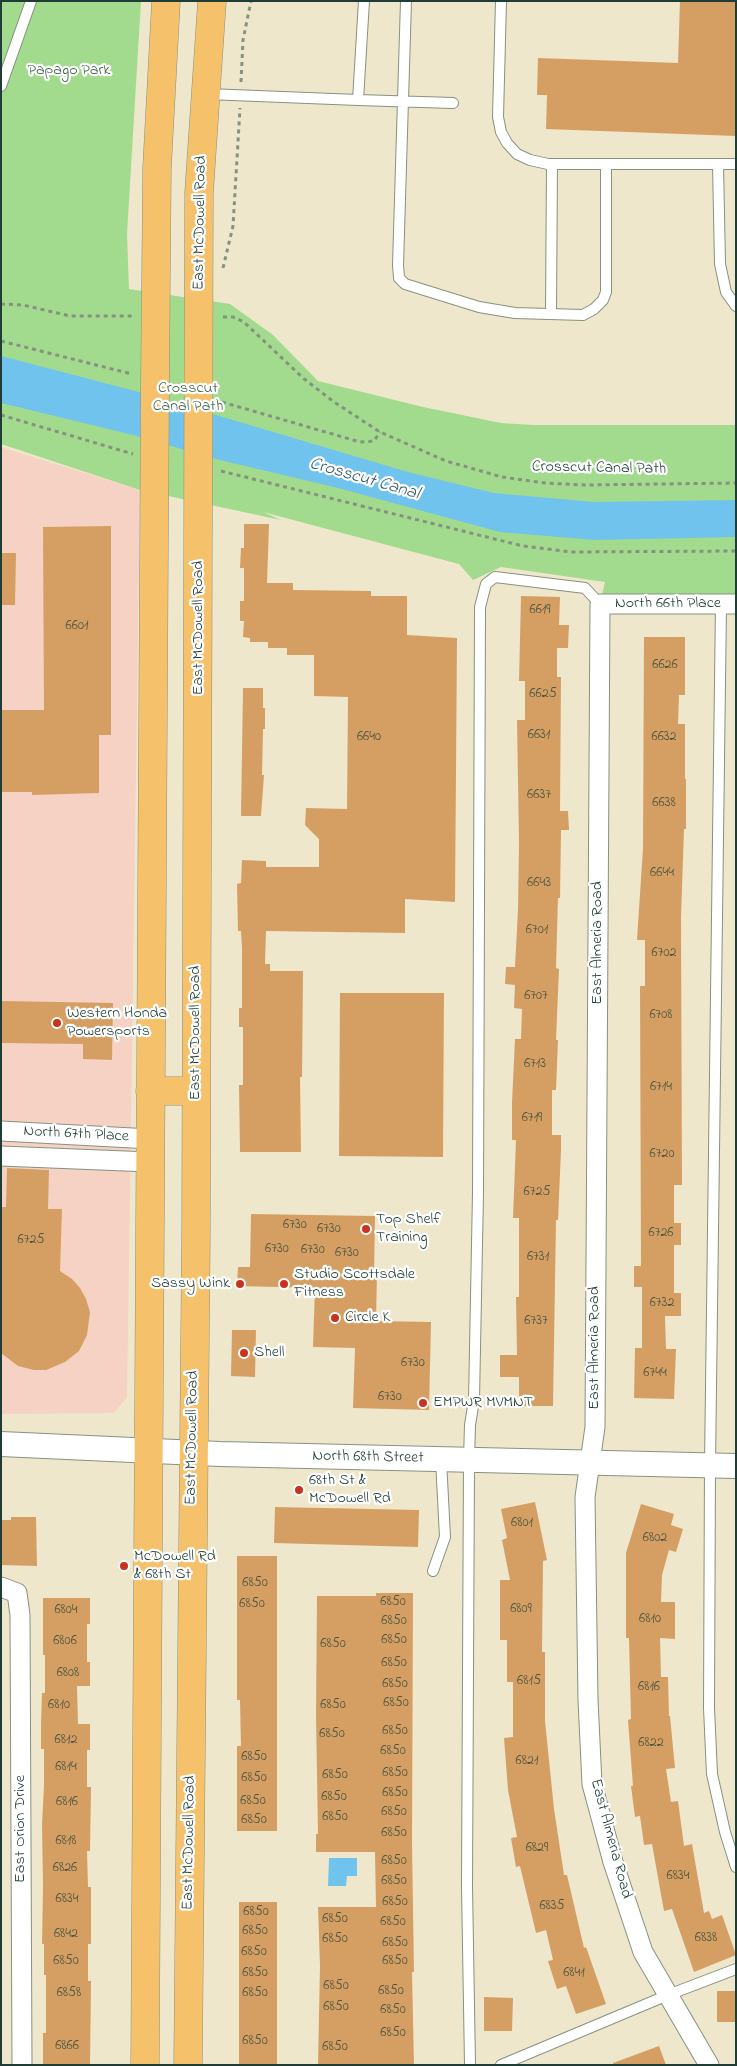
<!DOCTYPE html>
<style>
body{margin:0}
#map{position:relative;width:737px;height:2066px;overflow:hidden;background:#eee7cc;font-family:"Indie Flower",sans-serif}
canvas{display:block}
.frame{position:absolute;inset:0;border:2px solid #1f3d34;pointer-events:none}
</style>
<div id="map">
<canvas width="737" height="2066"></canvas>
<div class="frame"></div>
</div>
<script>
const ctx = document.querySelector('canvas').getContext('2d');
ctx.lineJoin = 'round';
function paint(path, color) { ctx.fillStyle = color; ctx.fill(path, 'evenodd'); }
const toPath = rows => new Path2D(rows.map(r => 'M' + r).join(''));
function stroke(path, color, width, dash) { ctx.strokeStyle = color; ctx.lineWidth = width; ctx.lineCap = dash ? 'butt' : 'round'; ctx.setLineDash(dash || []); ctx.stroke(path); }
function write(font, color, halo, rows, align = 'center') {
  ctx.font = font + ' "Indie Flower",sans-serif'; ctx.lineWidth = 4.5; ctx.setLineDash([]); ctx.textBaseline = 'middle'; ctx.strokeStyle = halo; ctx.fillStyle = color; for (const [text, x, y, turn = 0] of rows) {
    ctx.save(); ctx.translate(x, y); ctx.rotate((+turn || 0) * Math.PI / 180); ctx.textAlign = isNaN(turn) ? turn : align; if (halo) ctx.strokeText(text, 0, 0); ctx.fillText(text, 0, 0); ctx.restore();
  }
}
paint(toPath([
 [1,447,140,490,127,1397,114,1413,1,1414]
]), '#f5d2c3');
paint(toPath([
 [1,1,141,1,127,234,129,289,230,304,273,335,318,381,423,407,501,423,532,425,736,425,736,604,600,604,605,582,501,567,473,580,459,564,263,512,281,520,140,490,1,444]
]), '#a2db8d');
paint(toPath([
 [1,356,135,391,408,472,494,493,594,502,736,500,736,537,595,540,500,532,338,488,220,460,133,435,1,403],
 [329,1858,357,1858,357,1876,347,1876,346,1886,328,1886]
]), '#70c3ec');
paint(toPath([
 [680,1,736,1,736,136,546,129,547,95,537,95,538,58,678,63],
 [244,524,269,524,267,583,293,583,293,590,371,591,371,596,407,596,407,635,457,638,455,902,405,899,405,933,266,931,265,964,270,964,270,971,303,971,302,1077,300,1077,301,1152,240,1152,239,1085,243,1085,243,1027,239,1027,239,1008,242,1008,242,948,241,931,238,931,237,884,241,883,242,860,266,861,266,867,319,867,319,839,305,825,306,808,347,809,348,697,314,696,314,655,287,655,287,648,268,648,268,642,250,642,250,638,243,637,244,621,240,621,240,601,244,601,244,568,240,568,241,548,244,548],
 [111,526,111,735,99,735,99,793,32,795,32,792,1,792,1,710,44,710,43,527],
 [1,553,16,553,15,605,1,605],
 [521,596,560,597,559,625,569,625,568,648,557,648,557,677,561,677,560,811,568,811,569,830,561,830,560,898,558,898,556,968,559,969,556,1040,558,1040,556,1090,552,1090,552,1135,561,1135,561,1150,558,1220,556,1220,553,1406,519,1406,519,1377,500,1377,500,1355,517,1355,516,1297,519,1297,519,1218,513,1218,516,1140,512,1140,512,1103,515,1039,521,1039,522,1009,514,1008,515,985,505,984,506,967,515,967,518,910,519,843,517,720,525,720,525,681,519,681],
 [644,637,685,637,685,695,679,695,678,724,685,724,685,779,686,779,686,829,684,829,681,917,682,1185,674,1185,674,1223,681,1223,681,1245,674,1245,674,1293,681,1293,681,1316,665,1316,666,1349,676,1349,674,1399,634,1398,635,1348,642,1348,642,1287,634,1287,634,1266,641,1266,640,986,645,986,645,940,637,940,643,848],
 [243,688,263,688,263,708,265,708,265,729,263,729,262,775,264,775,261,816,241,816],
 [340,993,444,993,443,1157,339,1156],
 [1,1001,113,1003,112,1060,83,1059,83,1044,1,1043],
 [7,1168,49,1170,48,1209,62,1209,60,1271,72,1279,80,1288,86,1299,90,1312,87,1335,79,1351,65,1362,46,1370,34,1370,18,1366,1,1353,1,1207,6,1207],
 [251,1214,375,1216,374,1273,377,1273,376,1321,431,1322,429,1410,353,1408,355,1348,313,1347,315,1288,237,1286,238,1267,250,1267],
 [232,1330,256,1330,255,1377,231,1376],
 [535,1502,547,1560,543,1561,542,1652,545,1652,545,1721,554,1809,564,1875,567,1875,584,1948,586,1947,606,2004,576,2014,566,1986,557,1989,548,1961,553,1960,546,1930,536,1933,520,1866,516,1867,511,1838,517,1837,508,1790,504,1738,513,1737,513,1682,507,1682,507,1640,500,1640,500,1580,510,1580,502,1540,507,1538,501,1509],
 [641,1504,674,1514,671,1525,683,1529,676,1552,669,1550,662,1575,661,1602,675,1602,675,1639,660,1638,661,1677,668,1677,669,1716,670,1716,675,1768,666,1769,671,1802,678,1801,684,1846,692,1844,704,1913,709,1911,712,1919,722,1915,736,1955,694,1972,672,1909,664,1911,652,1844,644,1845,640,1816,635,1817,631,1786,633,1786,628,1720,631,1719,629,1638,626,1638,626,1553],
 [275,1507,419,1510,418,1547,274,1543],
 [11,1517,36,1517,37,1566,1,1565,1,1520,11,1520],
 [237,1556,277,1556,277,1831,237,1831,237,1746,241,1746,240,1700,237,1700],
 [376,1593,413,1593,412,1845,414,1972,412,1972,414,2065,318,2065,320,1966,318,1907,376,1907,375,1852,316,1852,316,1834,318,1834,316,1715,317,1596,376,1596],
 [43,1598,90,1598,90,1624,87,1624,87,1662,90,1662,90,1686,77,1686,78,1724,90,1724,90,1750,87,1750,87,1787,91,1787,90,1851,87,1851,88,1887,91,1887,91,1944,88,1944,88,1981,91,1981,90,2065,43,2065,43,2033,46,2033,46,1975,44,1975,44,1944,42,1944,43,1887,42,1824,44,1786,44,1749,41,1749,41,1724,42,1693,45,1693,45,1655,43,1655],
 [239,1902,277,1902,277,2065,239,2065],
 [717,1991,736,1991,736,2022,717,2022],
 [484,1997,513,1998,512,2031,484,2031],
 [659,2046,666,2065,613,2065,613,2063]
]), '#d59f64');
const service = toPath([
 [364,1,358,100,453,103],
 [406,1,398,265,399,278,405,284,479,307,515,313,583,315,594,309,603,300,606,292,606,164],
 [501,1,498,117,501,132,507,143,517,154,530,160,548,164,736,164],
 [1,86,31,1],
 [207,94,358,100],
 [718,164,720,264,726,292,736,306],
 [551,314,552,164],
 [721,604,710,1465,709,1708,712,1774,725,1832,736,1867],
 [433,1571,445,1537,441,1460],
 [470,2065,467,1886,469,1460,470,1425,474,1400,478,1193,480,607,486,584,495,577,585,588,600,604],
 [501,2065,668,1995,736,1969]
]);
const minor = toPath([
 [1,1131,151,1139],
 [1,1156,150,1162],
 [1,1587,17,1593,20,1615,22,2065],
 [709,2065,643,1952,613,1862,592,1784,588,1700,585,1497,595,1427,600,604,736,604]
]);
const tertiary = toPath([
 [1,1444,220,1454,736,1466]
]);
const primary = toPath([
 [150,1091,195,1091],
 [145,2065,155,382,157,168,166,1],
 [188,2065,196,1231,199,193,212,1]
]);
stroke(service, '#869280', 12);
stroke(minor, '#869280', 21);
stroke(tertiary, '#869280', 26);
stroke(primary, '#869280', 29);
stroke(toPath([
 [241,82,243,40,251,1],
 [223,268,233,226,240,108],
 [1,304,23,305,70,316,132,316],
 [223,317,233,317,244,322,303,378,334,402,380,432,446,461,502,477,545,483,585,485,736,483],
 [1,341,132,374],
 [222,402,360,442,374,441,380,432],
 [1,415,133,454],
 [221,471,523,546,571,552,736,551]
]), '#869280', 3, [4, 4]);
stroke(service, '#fff', 10);
stroke(minor, '#fff', 19);
stroke(tertiary, '#fff', 24);
stroke(primary, '#f5c16b', 28);
for (const [x, y, r, color] of [
 [57,1023,5,"#c8321e"],
 [366,1229,5,"#c8321e"],
 [240,1284,5,"#c8321e"],
 [284,1284,5,"#c8321e"],
 [335,1318,5,"#c8321e"],
 [244,1353,5,"#c8321e"],
 [423,1403,5,"#c8321e"],
 [299,1490,5,"#c8321e"],
 [124,1566,5,"#c8321e"]
]) { const dot = new Path2D(); dot.arc(x, y, r, 0, 2 * Math.PI); ctx.fillStyle = color; ctx.fill(dot); stroke(dot, '#fff', 2); }
write('14px', '#4c5640', null, [
 ["6619",540,611],
 ["6601",77,627],
 ["6626",665,666],
 ["6625",543,695],
 ["6631",539,736],
 ["6640",369,738],
 ["6632",664,738],
 ["6637",539,796],
 ["6638",664,804],
 ["6644",662,874],
 ["6643",539,884],
 ["6701",537,931],
 ["6702",664,954],
 ["6707",536,997],
 ["6708",661,1016],
 ["6713",535,1065],
 ["6714",661,1088],
 ["6719",532,1119],
 ["6720",662,1155],
 ["6725",537,1193],
 ["6730",295,1226],
 ["6730",329,1230],
 ["6726",661,1234],
 ["6725",31,1241],
 ["6730",277,1250],
 ["6730",313,1251],
 ["6730",347,1254],
 ["6731",538,1258],
 ["6732",662,1304],
 ["6737",536,1322],
 ["6730",413,1364],
 ["6744",655,1374],
 ["6730",390,1398],
 ["6801",522,1524],
 ["6802",655,1539],
 ["6850",255,1584],
 ["6850",393,1603],
 ["6850",252,1605],
 ["6809",521,1610],
 ["6804",66,1611],
 ["6810",650,1620],
 ["6850",394,1622],
 ["6850",394,1641],
 ["6806",65,1642],
 ["6850",333,1645],
 ["6850",394,1664],
 ["6808",68,1674],
 ["6815",529,1682],
 ["6850",395,1685],
 ["6816",649,1688],
 ["6850",396,1704],
 ["6810",59,1706],
 ["6850",333,1706],
 ["6850",395,1732],
 ["6850",332,1735],
 ["6812",66,1741],
 ["6822",651,1744],
 ["6850",393,1752],
 ["6850",254,1758],
 ["6821",527,1762],
 ["6814",66,1768],
 ["6850",395,1774],
 ["6850",335,1776],
 ["6850",254,1779],
 ["6850",395,1794],
 ["6850",334,1798],
 ["6850",253,1802],
 ["6816",67,1803],
 ["6850",394,1813],
 ["6850",335,1818],
 ["6850",254,1821],
 ["6850",394,1834],
 ["6818",66,1842],
 ["6829",537,1849],
 ["6850",394,1862],
 ["6826",65,1869],
 ["6834",678,1877],
 ["6850",394,1882],
 ["6834",67,1900],
 ["6850",395,1903],
 ["6835",552,1907],
 ["6850",256,1913],
 ["6850",335,1920],
 ["6850",393,1923],
 ["6850",255,1932],
 ["6842",66,1935],
 ["6838",706,1939],
 ["6850",335,1940],
 ["6850",395,1944],
 ["6850",254,1953],
 ["6850",66,1962],
 ["6850",395,1962],
 ["6850",255,1974],
 ["6841",574,1974],
 ["6850",336,1987],
 ["6850",391,1992],
 ["6858",69,1994],
 ["6850",255,1994],
 ["6850",336,2008],
 ["6850",393,2011],
 ["6850",393,2034],
 ["6850",255,2042],
 ["6866",67,2047],
 ["6850",335,2048]
]);
write('16px', '#40644a', '#fff', [
 ["Papago Park",69,71],
 ["Crosscut",188,389],
 ["Canal Path",188,407]
]);
write('16px', '#1f3d34', '#fff', [
 ["East McDowell Road",201,223,-89],
 ["Crosscut Canal Path",599,469,1],
 ["North 66th Place",668,604],
 ["East McDowell Road",199,628,-90],
 ["East Almeria Road",598,943,-90],
 ["East McDowell Road",196,1033,-90],
 ["North 67th Place",76,1135,3],
 ["East Almeria Road",595,1348,-90],
 ["East McDowell Road",193,1438,-89],
 ["North 68th Street",368,1458,1],
 ["East Orion Drive",21,1829,-90],
 ["East Almeria Road",610,1839,75],
 ["East McDowell Road",190,1843,-89]
]);
write('16px', '#1f3d34', '#fff', [
 ["Western Honda",67,1014],
 ["Powersports",67,1032],
 ["Top Shelf",376,1220],
 ["Training",376,1238],
 ["Studio Scottsdale",294,1275],
 ["Fitness",294,1293],
 ["Sassy Wink",230,1284,"right"],
 ["Circle K",345,1318],
 ["Shell",254,1353],
 ["EMPWR MVMNT",433,1403],
 ["68th St &",309,1481],
 ["McDowell Rd",309,1499],
 ["McDowell Rd",134,1557],
 ["& 68th St",134,1575]
], 'left');
write('italic 18px', '#335e62', '#fff', [
 ["Crosscut Canal",364,480,16]
]);
</script>
